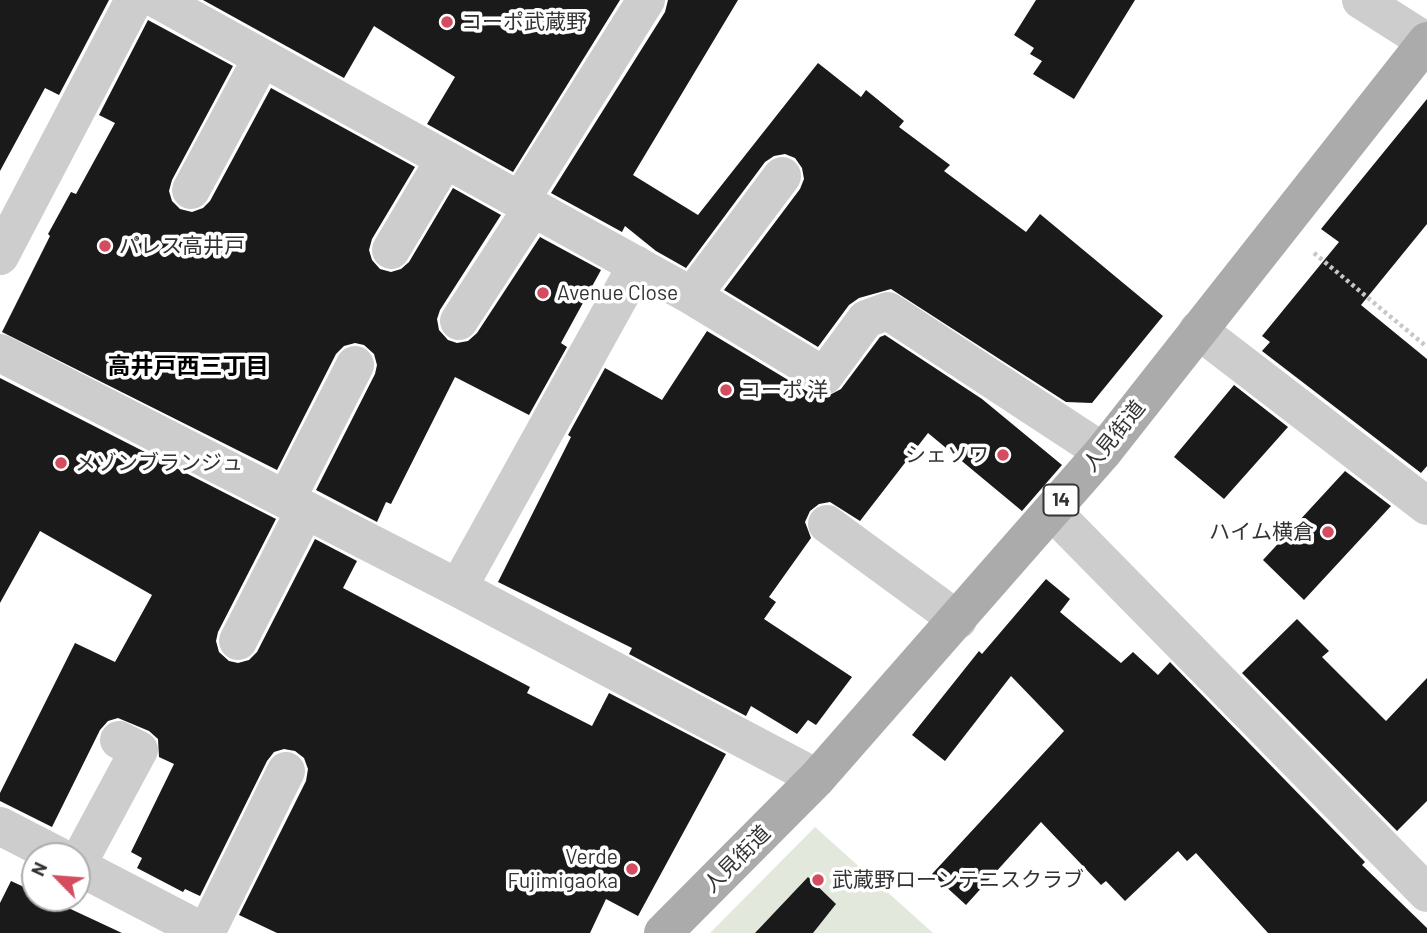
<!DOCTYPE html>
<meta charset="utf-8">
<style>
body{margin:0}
#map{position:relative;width:1427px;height:933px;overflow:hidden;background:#fff;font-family:Barlow,sans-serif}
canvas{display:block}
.north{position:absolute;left:21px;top:842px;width:70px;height:70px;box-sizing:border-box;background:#fff;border:2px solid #adadad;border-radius:50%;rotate:295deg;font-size:19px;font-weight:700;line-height:28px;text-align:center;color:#333}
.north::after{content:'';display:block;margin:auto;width:24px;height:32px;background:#d34c60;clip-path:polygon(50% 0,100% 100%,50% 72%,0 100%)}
</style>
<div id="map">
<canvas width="1427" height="933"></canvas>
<div class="north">N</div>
</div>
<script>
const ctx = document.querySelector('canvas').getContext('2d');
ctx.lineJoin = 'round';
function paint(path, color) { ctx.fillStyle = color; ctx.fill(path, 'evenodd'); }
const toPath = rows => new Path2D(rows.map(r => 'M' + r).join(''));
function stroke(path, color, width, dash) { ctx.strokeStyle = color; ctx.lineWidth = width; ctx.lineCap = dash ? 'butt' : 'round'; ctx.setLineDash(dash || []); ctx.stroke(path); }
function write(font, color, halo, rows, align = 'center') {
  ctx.font = font + ' Barlow,"Noto Sans JP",sans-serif'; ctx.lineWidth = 7; ctx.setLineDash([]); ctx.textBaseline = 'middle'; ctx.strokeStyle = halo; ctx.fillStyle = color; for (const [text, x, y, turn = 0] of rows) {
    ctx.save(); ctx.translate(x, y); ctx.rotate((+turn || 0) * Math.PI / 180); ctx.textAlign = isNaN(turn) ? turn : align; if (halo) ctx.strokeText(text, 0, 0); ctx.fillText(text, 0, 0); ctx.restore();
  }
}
paint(toPath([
 [815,827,933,933,710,933]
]), '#e3e8dd');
paint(toPath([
 [0,0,109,0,59,95,45,88,0,171],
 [203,0,620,0,513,172,427,124,455,77,374,26,344,78],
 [668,0,738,0,633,175,698,215,818,63,861,97,866,90,904,121,899,127,950,165,944,171,1026,232,1040,214,1163,316,1092,403,1066,402,891,289,859,298,849,305,818,347,724,290,800,189,804,179,802,168,795,158,785,154,774,156,765,162,686,268,656,251,625,226,622,232,551,193,665,12],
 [1036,0,1135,0,1074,99,1033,74,1042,61,1030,54,1034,48,1014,35],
 [148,20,233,66,172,180,169,191,172,201,180,209,192,212,203,208,210,201,271,88,415,167,372,239,369,250,372,260,380,269,391,272,401,269,409,262,453,188,501,215,440,310,437,319,439,330,448,340,457,343,468,341,477,333,540,237,601,270,561,343,567,347,529,415,455,377,391,504,386,502,377,522,316,490,375,374,377,365,374,354,364,345,355,343,344,346,336,354,277,470,2,332,50,236,48,234,71,192,76,194,115,123,99,115],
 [1427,99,1427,224,1361,305,1427,359,1427,466,1421,473,1262,351,1270,342,1262,336,1339,242,1321,229],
 [707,331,813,395,824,398,841,389,880,337,885,335,982,399,1062,465,1022,511,928,433,860,521,830,502,819,504,810,511,805,522,811,538,769,597,776,602,764,619,852,677,816,725,808,720,797,734,751,706,746,716,629,654,632,648,498,582,571,437,568,435,605,368,662,400],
 [0,378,276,519,218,632,216,641,219,652,229,661,238,663,249,660,257,652,315,539,357,561,343,588,530,687,527,693,592,726,609,693,726,754,638,916,606,899,590,933,277,933,239,915,306,781,308,769,304,758,295,751,284,749,274,752,267,761,200,896,185,889,183,892,137,868,142,858,131,852,174,764,159,757,158,739,149,731,118,718,108,721,100,730,52,827,0,801,0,793,75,643,115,662,152,595,40,531,0,603],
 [1234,385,1288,427,1224,499,1174,457],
 [1345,471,1391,506,1304,600,1263,560],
 [1046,579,1070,599,1060,612,1121,663,1133,652,1158,675,1170,662,1365,862,1362,865,1427,928,1427,933,1268,933,1196,853,1187,861,1178,851,1125,901,1106,881,1101,885,1041,822,966,905,932,874,1064,731,1011,676,945,761,912,735,979,651,982,654],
 [1297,619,1329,651,1322,657,1386,721,1427,678,1427,801,1397,831,1242,673],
 [808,877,836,904,813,933,755,933],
 [11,881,35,892,35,898,47,898,122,933,0,933,0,903]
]), '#1a1a1a');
stroke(toPath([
 [1314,253,1427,347]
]), '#c7c7c7', 4.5, [3.5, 3.5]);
stroke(toPath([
 [158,0,692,296,824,376,866,319,888,311,1103,452],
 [1361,0,1427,42],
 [191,190,262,58],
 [520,201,646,0],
 [391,250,445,159],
 [0,256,134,0],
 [692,296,782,176],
 [459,321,533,207],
 [1198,330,1427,506],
 [0,353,458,588,817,778],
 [286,500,355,365],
 [1052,511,1427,893],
 [827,524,958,620],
 [458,588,637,265],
 [238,641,305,510],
 [0,826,58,856],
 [77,865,139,750,119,740],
 [77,866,206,933],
 [206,933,286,771]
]), '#cdcdcd', 38);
stroke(toPath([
 [663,933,817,778,1103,452,1427,41]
]), '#ababab', 38);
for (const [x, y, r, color] of [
 [447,22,7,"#d34c60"],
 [105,246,7,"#d34c60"],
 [543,293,7,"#d34c60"],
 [726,390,7,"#d34c60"],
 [1003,455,7,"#d34c60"],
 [61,463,7,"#d34c60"],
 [1328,532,7,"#d34c60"],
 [632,869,7,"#d34c60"],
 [818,880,7,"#d34c60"]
]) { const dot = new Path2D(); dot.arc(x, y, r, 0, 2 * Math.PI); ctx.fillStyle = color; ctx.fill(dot); stroke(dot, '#fff', 2.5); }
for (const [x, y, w] of [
 [1061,500,35]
]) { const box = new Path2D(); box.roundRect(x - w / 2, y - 15.5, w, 31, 5); ctx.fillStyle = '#fff'; ctx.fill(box); stroke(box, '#333', 2); }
write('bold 19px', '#333', null, [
 ["14",1061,500]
]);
write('21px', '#333', '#fff', [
 ["コーポ武蔵野",461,22],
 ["パレス高井戸",119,246],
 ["Avenue Close",557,293],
 ["コーポ 洋",740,390],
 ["シェソワ",989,455,"right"],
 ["メゾンブランジュ",75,463],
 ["ハイム横倉",1314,532,"right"],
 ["Verde",618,857,"right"],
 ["Fujimigaoka",618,881,"right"],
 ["武蔵野ローンテニスクラブ",832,880]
], 'left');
write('21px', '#333', '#fff', [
 ["人見街道",1114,436,-51],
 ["人見街道",737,859,-45]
]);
write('bold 23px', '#000', '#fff', [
 ["高井戸西三丁目",188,366]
]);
</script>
